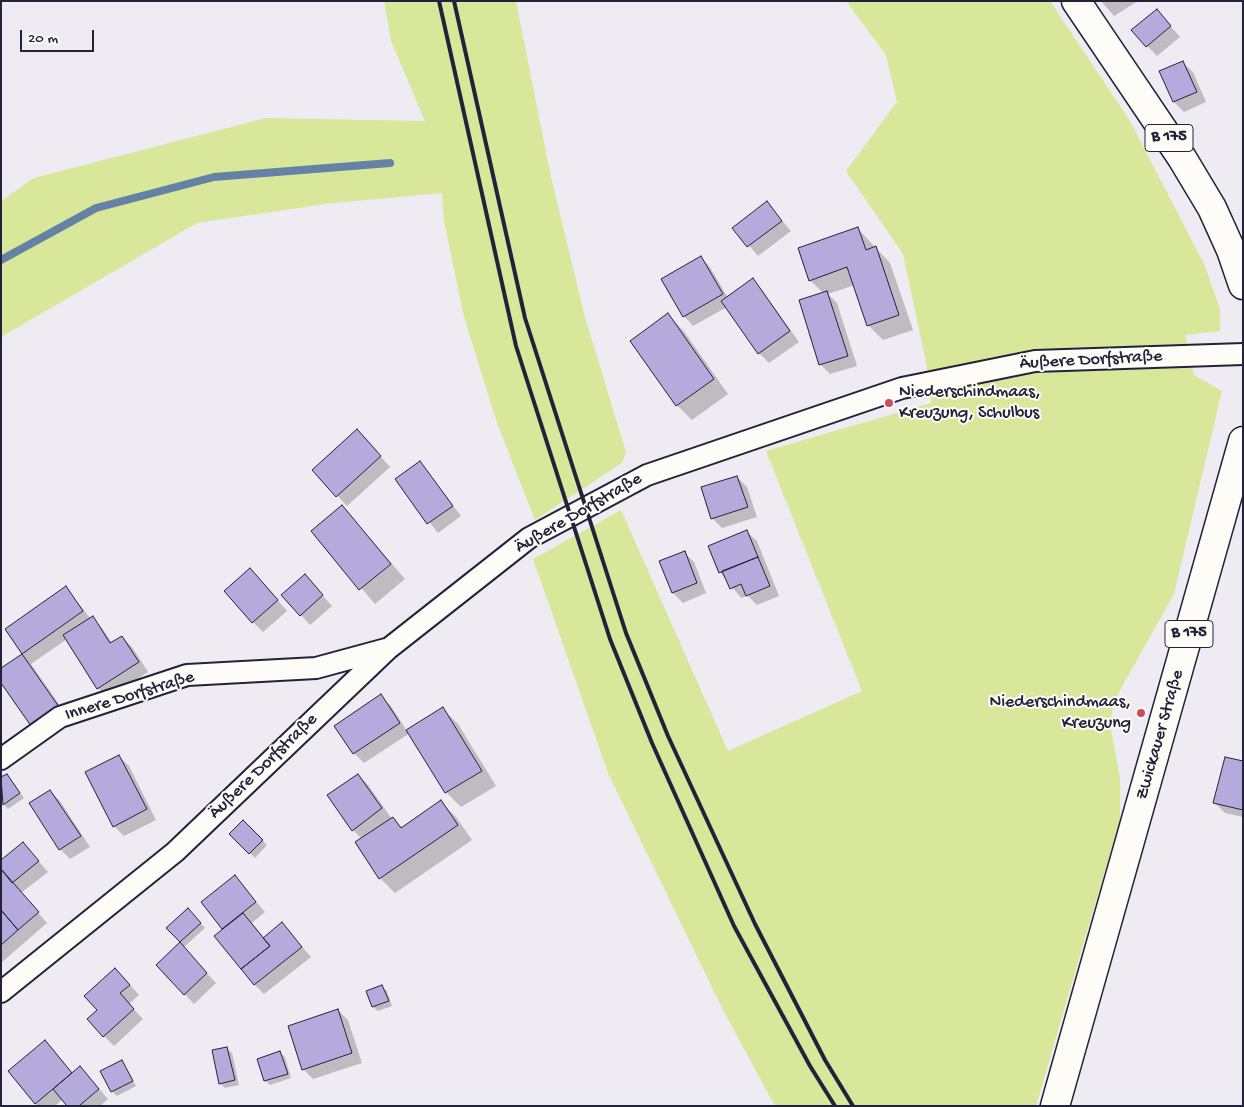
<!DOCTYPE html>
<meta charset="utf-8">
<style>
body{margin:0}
#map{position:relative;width:1244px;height:1107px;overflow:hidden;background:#eeecf2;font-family:"Gochi Hand",sans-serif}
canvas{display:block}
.frame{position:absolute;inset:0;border:2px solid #22223b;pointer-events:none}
.scale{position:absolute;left:20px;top:30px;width:74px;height:22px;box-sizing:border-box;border:2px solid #22223b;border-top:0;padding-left:6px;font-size:15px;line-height:18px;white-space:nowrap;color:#22223b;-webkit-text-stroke:4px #fdfcf7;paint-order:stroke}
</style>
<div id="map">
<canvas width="1244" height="1107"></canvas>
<div class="frame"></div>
<div class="scale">20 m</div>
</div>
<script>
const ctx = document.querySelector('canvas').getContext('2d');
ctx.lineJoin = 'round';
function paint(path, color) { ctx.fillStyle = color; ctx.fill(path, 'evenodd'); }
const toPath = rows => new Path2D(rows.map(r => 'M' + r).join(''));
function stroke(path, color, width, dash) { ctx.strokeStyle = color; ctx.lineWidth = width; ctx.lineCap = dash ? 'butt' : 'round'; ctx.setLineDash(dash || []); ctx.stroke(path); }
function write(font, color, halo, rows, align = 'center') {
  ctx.font = font + ' "Gochi Hand",sans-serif'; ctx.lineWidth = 4; ctx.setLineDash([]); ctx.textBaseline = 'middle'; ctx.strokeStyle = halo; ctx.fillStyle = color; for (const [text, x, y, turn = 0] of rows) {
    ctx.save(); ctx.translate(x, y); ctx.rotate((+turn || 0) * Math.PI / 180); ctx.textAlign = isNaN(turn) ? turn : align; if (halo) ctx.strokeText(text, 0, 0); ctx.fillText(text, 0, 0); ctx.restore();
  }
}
paint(toPath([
 [384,1,516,1,551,177,585,317,626,452,622,463,535,520,497,423,464,317,444,221,442,193,333,203,197,223,1,337,1,201,34,178,266,118,425,121,391,41],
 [846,1,1050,1,1130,121,1205,266,1220,309,1220,331,1185,335,1194,375,1222,391,1174,594,1114,701,1110,724,1120,778,1120,819,1036,1106,775,1106,723,1010,608,773,533,559,621,510,728,751,862,691,766,451,931,403,928,372,903,254,846,171,897,102,886,55]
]), '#d9e79a');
paint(toPath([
 [1101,1,1138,1,1114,16],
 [1157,11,1180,37,1157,56,1133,31],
 [1183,63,1193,72,1206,102,1184,112,1174,102],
 [767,203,791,231,758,256,734,228],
 [858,229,890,263,913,330,883,340,868,325,855,285,828,294,837,303,857,366,830,374,820,364,824,294,810,280],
 [701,258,710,267,728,298,752,280,762,290,799,342,769,363,759,353,727,307,693,326,684,316],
 [668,315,683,330,728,394,692,420,677,405],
 [367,441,390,467,347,506,314,470],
 [420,462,461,516,438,533,396,479],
 [737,477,747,487,757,517,722,528,712,518],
 [342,506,405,579,375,604,312,531],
 [747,532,757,541,779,596,757,605,748,596,741,598,720,572],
 [684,552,694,562,706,593,683,603,673,593],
 [260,580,287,611,263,632,253,622],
 [314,586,332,606,310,625,283,595],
 [66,588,91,619,93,618,102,628,112,643,122,637,132,647,148,672,108,698,98,688,67,639,31,664,68,717,1,670,24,654,6,630],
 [381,696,391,706,407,731,443,709,458,724,496,786,461,807,446,792,410,733,364,763,354,753],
 [119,756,129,766,156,820,124,836,114,826],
 [1243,762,1243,817,1225,813,1215,803],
 [358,775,368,785,392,819,403,828,441,802,456,817,472,840,395,893,380,878,362,839,353,830],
 [1,779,11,780,24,798,8,809,1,801],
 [50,791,60,801,90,847,70,859,60,849,31,804],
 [243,821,267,845,255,858,231,834],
 [23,843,48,872,21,893,47,923,1,963,1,861],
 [235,877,265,912,252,923,264,938,282,924,311,957,264,994,254,984,224,930,203,903],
 [188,910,205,928,183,948,216,983,194,1004,158,965,182,942,168,928],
 [125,979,139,995,129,1004,143,1019,114,1046,104,1036,99,1010],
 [382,986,387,991,392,1006,378,1011,373,1007,368,992],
 [338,1010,348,1020,362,1063,313,1079,303,1069],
 [227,1048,232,1053,239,1085,225,1088,220,1083],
 [54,1052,73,1074,90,1078,108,1099,100,1106,68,1106,63,1099,55,1106,38,1106,9,1072],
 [280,1053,285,1057,291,1078,270,1085,265,1080],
 [122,1061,136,1086,117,1096,112,1091]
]), '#0003');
stroke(toPath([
 [1,260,96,208,214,177,390,163]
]), '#6482a5', 8);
const building = toPath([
 [1157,9,1171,26,1146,47,1131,30,1157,9],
 [1183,61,1197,92,1173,102,1159,71,1183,61],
 [767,201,782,221,747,247,732,228,767,201],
 [858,227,866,250,876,246,899,315,867,326,847,267,809,281,798,248,858,227],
 [701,256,723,294,683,317,661,279,701,256],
 [753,278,790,331,758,354,721,301,753,278],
 [827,291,848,356,819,365,799,300,827,291],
 [668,313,714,379,676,406,630,341,668,313],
 [357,429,381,456,336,497,312,470,357,429],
 [420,461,453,506,427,524,395,479,420,461],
 [737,476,748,507,711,519,701,487,737,476],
 [342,505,391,564,359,590,311,531,342,505],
 [747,530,758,557,719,573,708,546,747,530],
 [685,551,697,583,672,593,659,561,685,551],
 [758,557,770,586,746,596,741,584,730,589,722,571,758,557],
 [250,568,278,600,252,623,224,591,250,568],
 [305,574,323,595,300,616,281,595,305,574],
 [66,586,83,611,22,654,5,629,66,586],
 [93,616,110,643,122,636,139,662,97,689,63,635,93,616],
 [22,654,59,707,31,726,1,683,1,668,22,654],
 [381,694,400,723,353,754,334,726,381,694],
 [443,707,482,771,445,793,406,730,443,707],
 [119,755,147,809,113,827,85,772,119,755],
 [1225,757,1243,761,1243,810,1213,803,1225,757],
 [7,774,20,793,3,805,1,777,7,774],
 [358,774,382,808,352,831,327,795,358,774],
 [50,790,81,836,59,850,29,803,50,790],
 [441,800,458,825,379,879,355,842,393,817,401,828,441,800],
 [243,820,263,840,249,854,229,834,243,820],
 [23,842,39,861,12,883,1,869,1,860,23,842],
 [1,869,39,912,18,930,1,910,1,869],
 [235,875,256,902,222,929,201,902,235,875],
 [188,908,201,923,180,942,166,928,188,908],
 [1,910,18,930,1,945,1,910],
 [243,913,270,946,241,969,214,936,243,913],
 [282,922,302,947,254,985,241,969,270,946,263,938,282,922],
 [180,942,207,973,184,995,156,965,180,942],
 [115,968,130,985,120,993,134,1009,103,1037,87,1019,97,1010,84,996,115,968],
 [382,985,389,1001,372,1007,366,991,382,985],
 [338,1009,352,1053,302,1070,288,1026,338,1009],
 [45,1040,72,1073,35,1104,8,1071,45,1040],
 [227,1047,235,1080,219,1084,212,1050,227,1047],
 [280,1051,288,1074,264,1081,257,1059,280,1051],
 [122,1060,133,1081,111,1092,100,1071,122,1060],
 [80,1066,99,1089,79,1106,67,1106,53,1089,80,1066]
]);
paint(building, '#b4abdc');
stroke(building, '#22223b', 1);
const minor = toPath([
 [1,759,60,717,187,675,316,668,386,649],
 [1,992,175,852,388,649,529,538,647,475,902,388,1035,361,1243,354]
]);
const primary = toPath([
 [1076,1,1182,158,1212,208,1231,250,1243,285],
 [1055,1106,1243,441]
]);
stroke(minor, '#22223b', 24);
stroke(primary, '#22223b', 31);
stroke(minor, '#fdfcf7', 20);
stroke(primary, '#fdfcf7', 28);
stroke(toPath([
 [439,1,516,346,610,639,652,743,734,926,810,1066,835,1106],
 [454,1,525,318,626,633,668,736,755,924,825,1060,853,1106]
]), '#22223b', 4);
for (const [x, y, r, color] of [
 [889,403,5,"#d1495b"],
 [1141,713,5,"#d1495b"]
]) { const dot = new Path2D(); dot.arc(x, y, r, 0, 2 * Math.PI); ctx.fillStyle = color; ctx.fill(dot); stroke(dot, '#fdfcf7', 2); }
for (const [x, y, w] of [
 [1169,138,48],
 [1189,634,48]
]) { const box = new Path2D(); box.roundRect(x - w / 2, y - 13.5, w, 27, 4); ctx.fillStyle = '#fdfcf7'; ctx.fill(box); stroke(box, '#22223b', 1); }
write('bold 16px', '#22223b', null, [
 ["B 175",1169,138],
 ["B 175",1189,634]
]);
write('18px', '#22223b', '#fdfcf7', [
 ["Äußere Dorfstraße",1091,361,-3],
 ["Äußere Dorfstraße",579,514,-30],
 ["Innere Dorfstraße",130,697,-17],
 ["Zwickauer Straße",1161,735,-74],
 ["Äußere Dorfstraße",264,767,-44]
]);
write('18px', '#22223b', '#fdfcf7', [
 ["Niederschindmaas,",899,393],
 ["Kreuzung, Schulbus",899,414],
 ["Niederschindmaas,",1131,703,"right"],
 ["Kreuzung",1131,724,"right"]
], 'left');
</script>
